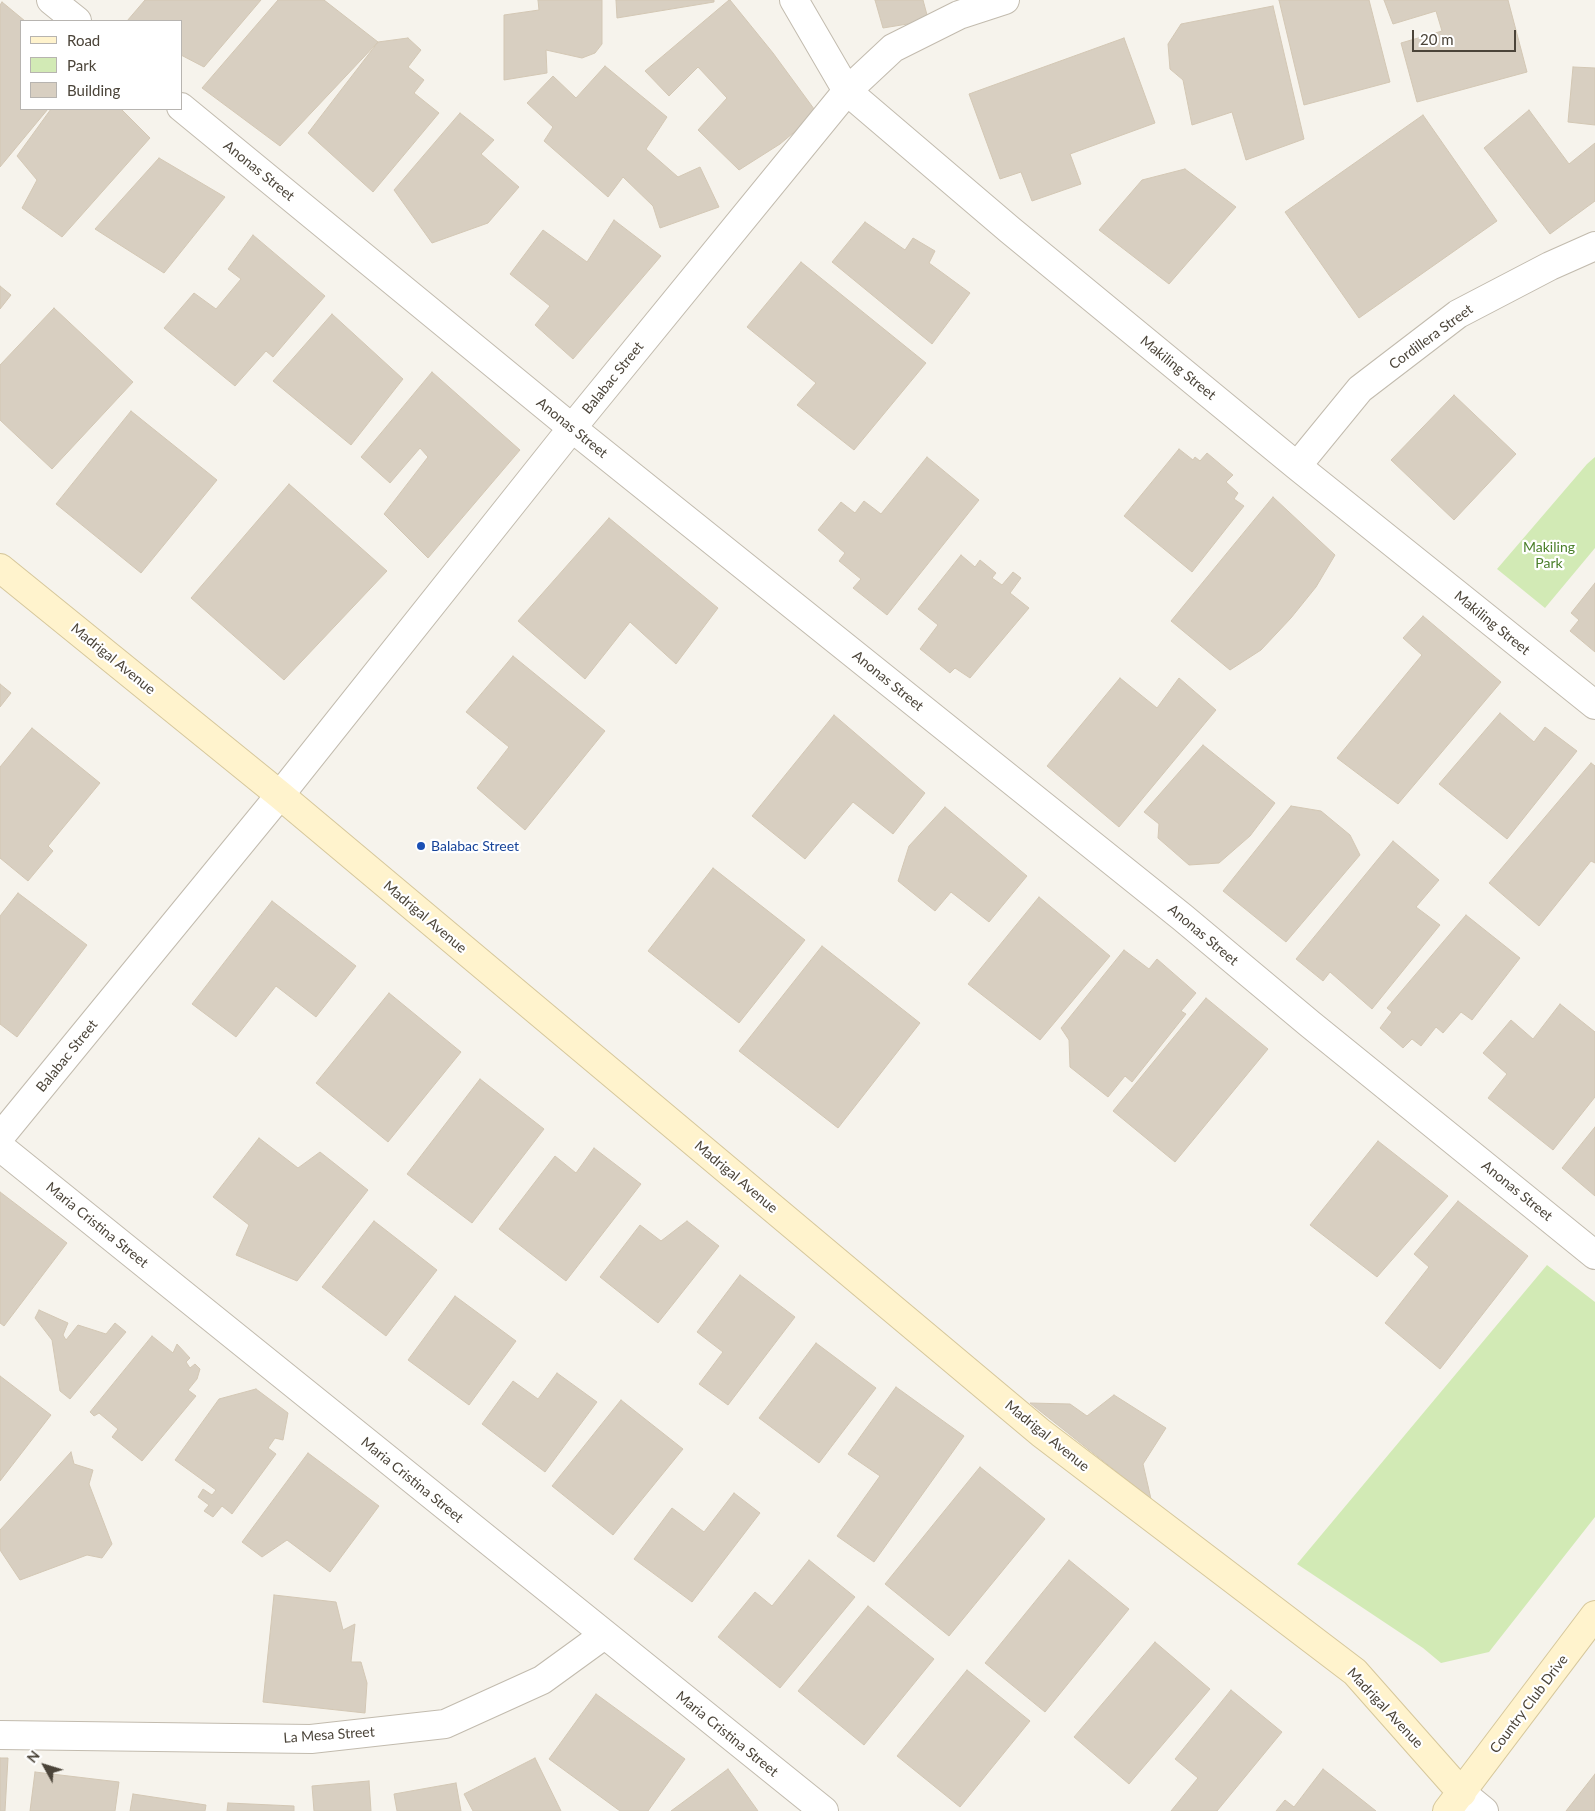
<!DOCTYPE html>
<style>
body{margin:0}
#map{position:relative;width:1595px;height:1811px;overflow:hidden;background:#f6f3ec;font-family:Lato,sans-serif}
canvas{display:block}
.legend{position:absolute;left:20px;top:20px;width:162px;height:90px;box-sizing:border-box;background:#fff;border:1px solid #b7b4b0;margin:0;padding:6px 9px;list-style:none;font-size:15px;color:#4b4439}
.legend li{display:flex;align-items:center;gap:10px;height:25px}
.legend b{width:25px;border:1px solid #b7b4b0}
.north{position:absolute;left:20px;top:1741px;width:50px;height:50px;-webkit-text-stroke:4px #fff;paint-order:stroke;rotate:309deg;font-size:14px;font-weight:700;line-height:20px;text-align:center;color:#4b4439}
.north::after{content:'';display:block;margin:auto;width:18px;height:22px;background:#4b4439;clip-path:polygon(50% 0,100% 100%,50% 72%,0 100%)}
.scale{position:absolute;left:1412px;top:30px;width:104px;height:22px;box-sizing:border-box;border:2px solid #4b4439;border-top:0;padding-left:6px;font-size:15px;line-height:18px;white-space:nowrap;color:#4b4439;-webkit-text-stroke:4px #fff;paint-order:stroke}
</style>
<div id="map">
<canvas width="1595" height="1811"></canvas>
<ul class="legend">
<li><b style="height:6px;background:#fff3cd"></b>Road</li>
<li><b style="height:14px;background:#d2eab5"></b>Park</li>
<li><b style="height:14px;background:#d8cfc1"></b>Building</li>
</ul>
<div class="north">N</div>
<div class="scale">20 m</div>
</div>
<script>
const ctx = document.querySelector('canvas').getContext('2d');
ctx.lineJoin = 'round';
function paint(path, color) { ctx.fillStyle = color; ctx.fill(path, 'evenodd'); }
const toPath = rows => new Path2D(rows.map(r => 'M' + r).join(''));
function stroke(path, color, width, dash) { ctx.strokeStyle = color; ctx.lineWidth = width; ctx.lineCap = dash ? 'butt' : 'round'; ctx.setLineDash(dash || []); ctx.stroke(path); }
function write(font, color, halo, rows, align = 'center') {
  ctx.font = font + ' Lato,sans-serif'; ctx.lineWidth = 4.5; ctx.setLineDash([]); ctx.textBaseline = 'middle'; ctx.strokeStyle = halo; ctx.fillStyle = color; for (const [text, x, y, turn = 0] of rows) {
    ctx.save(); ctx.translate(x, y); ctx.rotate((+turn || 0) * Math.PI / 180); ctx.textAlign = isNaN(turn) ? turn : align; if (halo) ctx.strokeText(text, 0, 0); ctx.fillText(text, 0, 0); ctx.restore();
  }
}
paint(toPath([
 [1595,457,1595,548,1545,608,1497,569,1587,464],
 [1547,1265,1595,1302,1595,1517,1489,1652,1441,1663,1423,1648,1297,1564]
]), '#d2eab5');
const building = toPath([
 [145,0,261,0,204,67,181,55,181,21,127,21,145,0],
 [278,0,324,0,378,42,280,146,202,88,278,0],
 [538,0,602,0,602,44,595,53,582,58,546,50,547,73,504,80,504,15,539,10,538,0],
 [616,0,714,0,714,2,617,18,616,0],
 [729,0,730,0,773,53,817,113,780,144,739,170,698,130,727,98,698,67,669,96,645,71,729,0],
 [875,0,923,0,927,15,926,21,883,28,875,0],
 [1279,0,1369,0,1390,82,1304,105,1279,0],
 [1384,0,1508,0,1527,72,1417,102,1401,43,1442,31,1436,11,1393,24,1384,0],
 [2,2,25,21,21,21,21,109,48,109,0,167,0,5,2,2],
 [1273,6,1304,139,1246,160,1232,112,1192,125,1183,80,1170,69,1168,44,1181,24,1273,6],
 [408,38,421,50,408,67,424,80,414,93,439,113,373,192,308,133,378,42,408,38],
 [1124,38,1155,123,1070,154,1081,184,1032,201,1021,172,1000,179,969,94,1124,38],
 [605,66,667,117,646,149,678,177,700,167,719,207,660,228,653,206,623,177,608,197,544,141,553,127,527,103,553,76,576,98,605,66],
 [1573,67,1595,68,1595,125,1568,122,1573,67],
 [51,109,121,109,150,138,62,237,22,208,37,180,17,156,51,109],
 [1529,110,1569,164,1595,143,1595,201,1550,234,1484,148,1529,110],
 [460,113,494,140,481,154,519,187,488,223,432,243,394,190,460,113],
 [1423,115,1497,221,1359,318,1285,212,1423,115],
 [159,158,225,197,164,273,95,229,159,158],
 [1185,169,1236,207,1169,284,1099,230,1142,180,1185,169],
 [614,220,661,256,573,359,535,325,550,306,510,274,543,230,587,262,614,220],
 [865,222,905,250,913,238,935,251,929,263,970,293,932,344,832,262,865,222],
 [253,235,325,296,273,357,266,351,235,386,164,328,194,293,216,309,241,279,228,269,253,235],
 [801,262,926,363,854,450,797,405,816,383,747,327,801,262],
 [0,286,11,295,0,309,0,286],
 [54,308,133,382,52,469,0,420,0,365,54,308],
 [332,314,403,379,351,445,273,381,332,314],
 [432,372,520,450,428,558,384,514,428,457,420,448,390,483,361,457,432,372],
 [1454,395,1516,454,1454,520,1391,460,1454,395],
 [131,411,217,480,141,573,56,504,131,411],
 [1179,449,1193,460,1195,457,1200,461,1207,453,1233,475,1226,482,1238,493,1234,499,1244,506,1192,572,1124,516,1179,449],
 [927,457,979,500,887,615,853,588,861,579,839,561,845,553,818,530,841,502,855,513,864,501,881,514,927,457],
 [289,484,387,571,284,680,191,598,289,484],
 [1273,497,1335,555,1316,587,1291,618,1261,650,1230,670,1171,621,1273,497],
 [609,518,718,608,676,664,630,622,585,679,518,621,609,518],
 [961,555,975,567,980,560,996,573,992,578,1002,585,1013,572,1021,578,1010,593,1029,608,970,678,955,668,950,673,920,649,938,625,918,609,961,555],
 [1595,583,1595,652,1570,631,1579,620,1571,613,1595,583],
 [1423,616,1501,682,1398,804,1337,758,1422,655,1403,638,1423,616],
 [513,656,605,731,525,830,477,788,509,747,466,712,513,656],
 [1120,678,1157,708,1179,678,1216,710,1119,827,1047,766,1120,678],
 [0,684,11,693,0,707,0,684],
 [1500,713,1534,742,1545,727,1577,751,1507,839,1439,784,1500,713],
 [834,715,925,793,893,834,853,802,805,859,752,816,834,715],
 [32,728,100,783,48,846,53,851,28,881,0,858,0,767,32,728],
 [1203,745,1275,803,1250,836,1219,863,1189,865,1158,838,1159,824,1144,812,1203,745],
 [1591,763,1595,766,1595,863,1591,861,1539,926,1489,883,1591,763],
 [1291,806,1321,811,1350,835,1360,855,1286,942,1223,891,1291,806],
 [945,807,1027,876,989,922,951,892,935,911,898,881,909,846,945,807],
 [1393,841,1439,880,1416,907,1440,925,1372,1009,1330,972,1323,981,1296,959,1393,841],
 [713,868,805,940,739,1023,648,951,713,868],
 [18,893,87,945,17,1037,0,1024,0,916,18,893],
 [1039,897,1110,956,1040,1040,968,984,1039,897],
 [272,901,356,966,316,1017,276,986,236,1037,192,1004,272,901],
 [1466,915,1520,958,1472,1020,1461,1012,1443,1033,1436,1027,1421,1046,1412,1039,1403,1048,1380,1028,1392,1012,1387,1008,1466,915],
 [822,946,920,1023,838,1128,739,1051,822,946],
 [1124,950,1149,969,1157,959,1196,993,1181,1011,1186,1014,1132,1082,1125,1076,1108,1097,1070,1067,1069,1040,1061,1028,1124,950],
 [389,993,461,1052,388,1142,316,1083,389,993],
 [1206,998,1268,1049,1175,1162,1113,1111,1206,998],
 [1560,1004,1595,1032,1595,1097,1553,1150,1488,1098,1507,1074,1483,1053,1511,1020,1533,1039,1560,1004],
 [480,1079,544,1129,472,1223,407,1174,480,1079],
 [1595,1127,1595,1196,1562,1168,1595,1127],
 [259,1138,298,1168,320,1152,368,1190,297,1281,236,1255,249,1225,213,1197,259,1138],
 [1378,1141,1448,1196,1377,1277,1310,1225,1378,1141],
 [594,1148,641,1184,566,1281,499,1229,555,1156,576,1173,594,1148],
 [0,1192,67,1243,4,1326,0,1323,0,1192],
 [1458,1201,1528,1256,1440,1369,1385,1323,1429,1267,1414,1254,1458,1201],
 [374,1221,437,1270,386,1336,322,1287,374,1221],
 [687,1221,719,1246,658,1323,600,1277,640,1225,661,1241,687,1221],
 [740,1275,795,1317,728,1405,699,1384,723,1352,697,1332,740,1275],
 [455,1296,516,1341,469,1405,408,1360,455,1296],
 [39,1310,68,1323,63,1335,66,1340,78,1325,106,1334,115,1323,126,1332,70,1399,60,1391,52,1340,35,1318,39,1310],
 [152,1336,173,1353,177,1344,190,1358,186,1362,190,1368,195,1364,200,1369,197,1379,188,1390,196,1396,142,1461,112,1437,118,1429,99,1413,94,1416,90,1412,152,1336],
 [816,1343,876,1388,819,1463,759,1418,816,1343],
 [557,1373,597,1402,545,1472,482,1424,513,1381,538,1399,557,1373],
 [0,1376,51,1415,0,1481,0,1376],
 [896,1387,964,1436,874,1562,837,1536,880,1476,848,1454,896,1387],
 [256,1389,288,1413,283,1440,275,1438,268,1448,276,1454,232,1514,222,1506,213,1517,204,1511,209,1505,198,1497,203,1489,212,1495,216,1490,175,1460,219,1399,256,1389],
 [1114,1395,1166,1428,1143,1464,1151,1499,1030,1403,1070,1404,1087,1416,1114,1395],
 [621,1400,683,1449,613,1535,552,1486,621,1400],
 [71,1452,74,1464,93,1470,89,1484,112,1544,102,1558,87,1555,20,1580,0,1550,0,1530,71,1452],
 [308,1453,379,1506,330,1572,287,1540,262,1557,242,1542,308,1453],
 [980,1467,1045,1519,949,1636,885,1584,980,1467],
 [734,1493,760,1513,692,1602,634,1559,672,1508,704,1532,734,1493],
 [809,1560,855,1597,780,1688,718,1637,755,1592,772,1606,809,1560],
 [1069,1560,1129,1609,1045,1712,985,1663,1069,1560],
 [274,1595,336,1602,343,1630,355,1624,351,1662,361,1662,367,1683,365,1713,263,1702,274,1595],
 [868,1606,934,1659,864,1745,798,1691,868,1606],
 [1155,1642,1210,1689,1129,1784,1074,1737,1155,1642],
 [967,1670,1030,1721,960,1807,897,1756,967,1670],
 [1231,1690,1282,1732,1217,1811,1171,1811,1198,1778,1175,1759,1231,1690],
 [596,1694,685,1759,648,1811,620,1811,549,1759,596,1694],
 [0,1758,8,1758,5,1811,0,1811,0,1758],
 [535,1758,561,1811,473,1811,464,1794,535,1758],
 [728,1769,758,1811,671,1811,728,1769],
 [1323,1769,1376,1811,1276,1811,1285,1800,1294,1807,1323,1769],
 [35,1772,119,1782,115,1811,30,1811,35,1772],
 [1595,1774,1595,1811,1566,1811,1595,1774],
 [369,1781,371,1811,314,1811,312,1786,369,1781],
 [456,1783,461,1811,397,1811,394,1794,456,1783],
 [133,1794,206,1805,205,1811,130,1811,133,1794],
 [228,1803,294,1806,294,1811,227,1811,228,1803]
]);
paint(building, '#d8cfc1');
stroke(building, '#d3c7b4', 1);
const street = toPath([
 [51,0,77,21],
 [794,0,847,91,1010,230,1297,466,1595,705],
 [181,107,572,428,1182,917,1310,1024,1595,1255],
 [1297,466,1360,389,1458,314,1550,266,1595,246],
 [0,1137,280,795,572,428,847,91,893,48,959,15,1005,0],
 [0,1147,824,1811],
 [0,1735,311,1739,445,1724,542,1680,604,1635],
 [1462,1793,1484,1811]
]);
const secondary = toPath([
 [0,568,280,795,1041,1433,1355,1672,1462,1793],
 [1447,1811,1595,1615]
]);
stroke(street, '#c2bbae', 30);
stroke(secondary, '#d6c79b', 30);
stroke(street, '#fff', 28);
stroke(secondary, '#fff3cd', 28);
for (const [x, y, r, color] of [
 [421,846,5,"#1a4fb4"]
]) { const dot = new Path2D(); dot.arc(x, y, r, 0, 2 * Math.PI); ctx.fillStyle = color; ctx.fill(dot); stroke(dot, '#fff', 2); }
write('14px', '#4b4439', '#fff', [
 ["Anonas Street",259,171,39],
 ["Cordillera Street",1431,337,-36],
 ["Makiling Street",1178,368,39],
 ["Balabac Street",613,378,-51],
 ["Anonas Street",572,428,39],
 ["Makiling Street",1492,623,39],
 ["Madrigal Avenue",113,659,39],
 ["Anonas Street",888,681,39],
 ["Madrigal Avenue",425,917,40],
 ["Anonas Street",1203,935,40],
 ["Balabac Street",67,1056,-51],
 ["Madrigal Avenue",736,1177,40],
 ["Anonas Street",1517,1191,39],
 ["Maria Cristina Street",97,1225,39],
 ["Madrigal Avenue",1047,1436,39],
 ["Maria Cristina Street",412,1480,39],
 ["Country Club Drive",1529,1704,-53],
 ["Madrigal Avenue",1385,1708,47],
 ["Maria Cristina Street",727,1734,39],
 ["La Mesa Street",329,1735,-4]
]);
write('14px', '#4a7f2a', '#fff', [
 ["Makiling",1549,547],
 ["Park",1549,563]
]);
write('14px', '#164399', '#fff', [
 ["Balabac Street",431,846]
], 'left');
</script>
